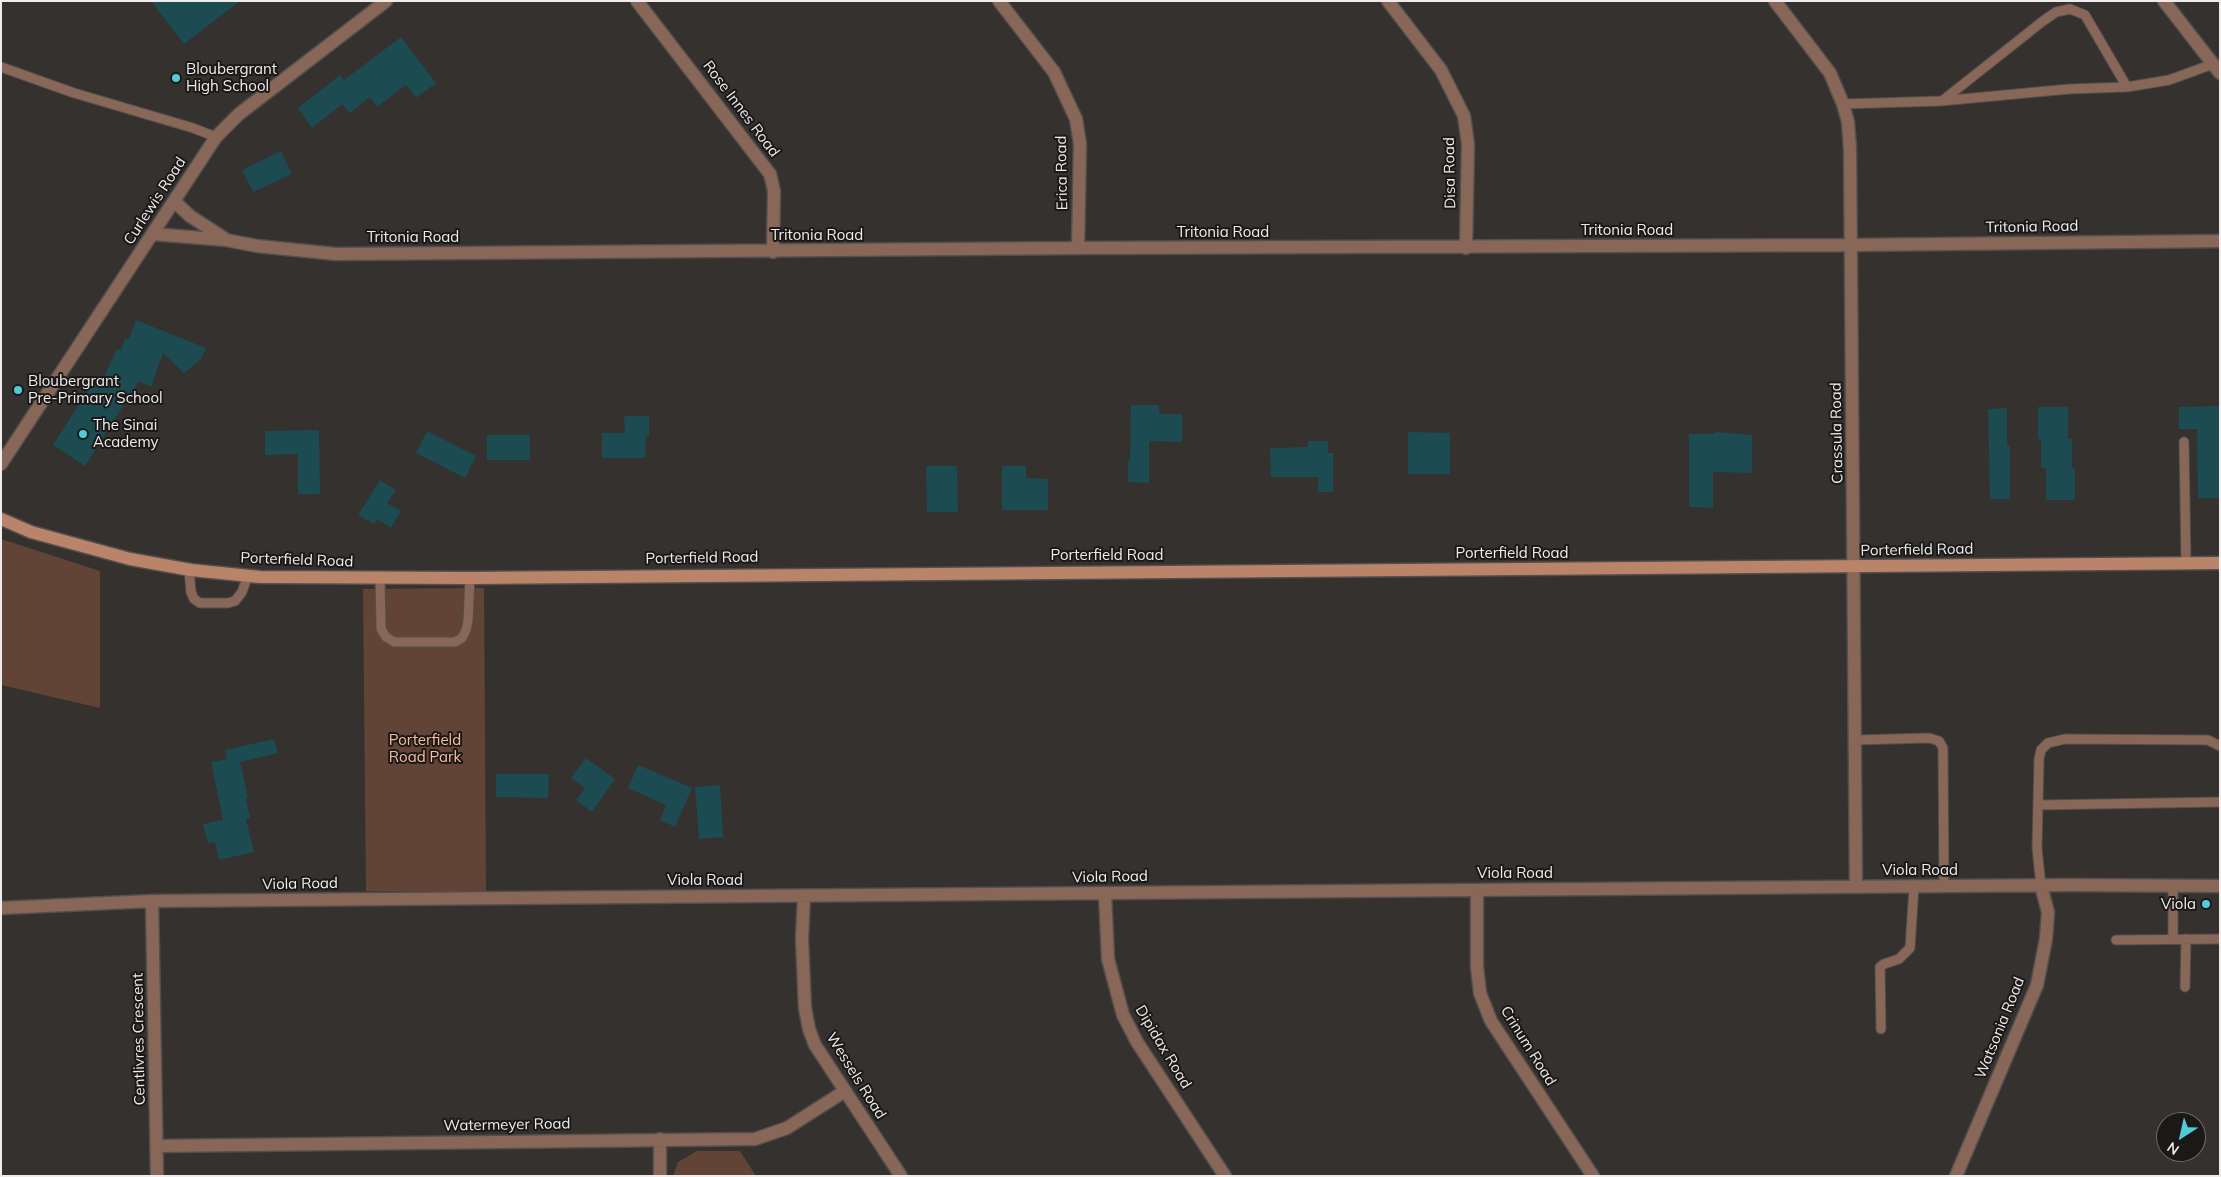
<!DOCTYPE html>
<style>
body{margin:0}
#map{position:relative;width:2221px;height:1177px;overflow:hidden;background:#35312f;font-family:Mulish,sans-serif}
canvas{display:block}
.frame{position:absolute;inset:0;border:2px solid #efeceb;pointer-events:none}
.north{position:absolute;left:2156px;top:1112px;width:50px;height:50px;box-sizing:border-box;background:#1b1918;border:1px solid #706d6c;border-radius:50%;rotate:215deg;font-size:14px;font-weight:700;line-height:20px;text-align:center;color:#efeceb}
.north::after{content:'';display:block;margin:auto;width:18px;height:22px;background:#52cbd9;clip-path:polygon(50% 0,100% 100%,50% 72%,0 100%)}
</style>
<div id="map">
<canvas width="2221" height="1177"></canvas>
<div class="frame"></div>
<div class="north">N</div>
</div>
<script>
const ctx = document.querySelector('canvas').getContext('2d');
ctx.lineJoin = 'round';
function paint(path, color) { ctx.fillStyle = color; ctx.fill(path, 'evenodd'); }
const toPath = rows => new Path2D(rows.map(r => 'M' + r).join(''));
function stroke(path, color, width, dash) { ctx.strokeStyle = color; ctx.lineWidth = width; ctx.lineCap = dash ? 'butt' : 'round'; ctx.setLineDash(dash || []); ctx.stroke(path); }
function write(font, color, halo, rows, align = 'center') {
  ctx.font = font + ' Mulish,sans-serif'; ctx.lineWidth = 4; ctx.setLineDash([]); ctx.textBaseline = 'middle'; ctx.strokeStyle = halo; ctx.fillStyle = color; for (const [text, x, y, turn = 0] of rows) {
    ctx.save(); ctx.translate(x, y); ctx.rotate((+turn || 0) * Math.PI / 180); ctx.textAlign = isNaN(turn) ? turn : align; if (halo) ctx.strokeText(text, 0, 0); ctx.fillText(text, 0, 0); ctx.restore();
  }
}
paint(toPath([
 [1,539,100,571,100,708,1,685],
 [484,588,486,891,366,891,363,589],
 [697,1151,740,1151,756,1176,673,1176,678,1162]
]), '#624437');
paint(toPath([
 [151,1,240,1,184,44],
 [401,37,436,83,416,98,406,85,377,107,370,97,350,113,342,104,312,128,298,108,340,75,344,80],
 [281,151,292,174,253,192,242,170],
 [136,320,206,348,201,359,184,373,163,353,151,387,139,381,85,466,53,445,97,376,103,379,117,349,121,350,125,339,129,339],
 [1131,405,1159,405,1159,414,1182,414,1182,442,1149,441,1149,483,1128,482,1128,461,1130,461],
 [2219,406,2220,498,2198,498,2197,429,2179,429,2179,407],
 [2038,407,2068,407,2068,439,2072,439,2072,468,2075,468,2075,500,2046,500,2046,468,2041,468,2041,439,2038,439],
 [2007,408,2007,446,2010,446,2010,499,1990,499,1988,409],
 [624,416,649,416,649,436,646,436,645,458,602,458,602,433,625,433],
 [319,430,320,494,298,494,298,454,265,455,265,431],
 [427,431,476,456,465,478,416,453],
 [1408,432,1450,433,1450,474,1408,474],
 [1715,432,1752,435,1752,473,1713,472,1713,508,1689,507,1689,434,1715,434],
 [487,435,530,435,530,460,487,460],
 [1308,441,1328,441,1328,453,1333,453,1333,492,1318,492,1318,477,1271,477,1270,448,1308,447],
 [926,466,957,466,958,512,927,512],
 [1002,466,1026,466,1026,478,1048,479,1048,510,1002,510],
 [380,480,396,490,387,503,401,511,391,528,377,519,374,524,358,515],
 [274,739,278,753,240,762,248,797,246,798,250,818,246,819,254,852,219,860,215,842,208,843,203,824,223,820,211,762,227,759,225,750],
 [586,758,615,779,592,812,576,800,585,788,571,778],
 [638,765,692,788,675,827,660,820,666,805,628,788],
 [496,774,549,774,548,798,496,797],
 [720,785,723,837,699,839,695,787]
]), '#1c4b51');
const lane = toPath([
 [1,67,74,93,193,128,216,137],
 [1942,101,2043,21,2056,12,2070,9,2085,15,2127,87],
 [1843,104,1941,101,2069,89,2127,87,2169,80,2213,64],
 [2184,442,2186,563],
 [189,570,191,592,194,599,200,603,228,603,235,601,242,592,248,575],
 [380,578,381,629,386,637,394,642,455,642,462,638,466,630,468,621,470,578],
 [1855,740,1929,738,1939,741,1943,748,1944,887],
 [2038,805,2220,802],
 [2041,886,2037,848,2039,759,2041,750,2048,743,2065,739,2208,740,2220,746],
 [2173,939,2173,887],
 [2116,940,2220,939],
 [2185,987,2186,939],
 [1881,1029,1880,967,1884,964,1899,959,1910,948,1914,887]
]);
const street = toPath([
 [637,1,770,174,774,191,773,252],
 [999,1,1054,72,1076,119,1080,144,1078,248],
 [1388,1,1441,70,1464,116,1468,144,1466,248],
 [1775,1,1830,73,1843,104,1848,122,1850,149,1856,887],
 [2164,1,2220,73],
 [174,201,190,216,224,238],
 [153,234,226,240,257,246,336,254,1078,248,1852,245,2220,241],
 [1,464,216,137,239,114,386,1],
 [1477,890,1477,967,1480,993,1491,1021,1593,1176],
 [1105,893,1108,959,1123,1015,1137,1042,1225,1176],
 [804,896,802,939,805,1008,809,1029,815,1045,901,1176],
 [152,901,157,1176],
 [1,908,152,901,2070,885,2220,886],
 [660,1139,660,1176],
 [157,1146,755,1139,787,1128,845,1091],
 [1956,1176,2037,985,2046,939,2048,912,2041,886]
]);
const secondary = toPath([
 [1,519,31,532,130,559,191,570,260,577,470,578,2220,563]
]);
stroke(lane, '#534f4d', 11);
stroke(street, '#534f4d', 15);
stroke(secondary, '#534f4d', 15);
stroke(lane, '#896758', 9);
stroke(street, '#896758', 12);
stroke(secondary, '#ba846b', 12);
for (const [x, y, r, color] of [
 [176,78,5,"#52cbd9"],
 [18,390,5,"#52cbd9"],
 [83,434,5,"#52cbd9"],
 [2206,904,5,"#52cbd9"]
]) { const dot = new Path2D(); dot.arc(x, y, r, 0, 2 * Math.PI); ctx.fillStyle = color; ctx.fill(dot); stroke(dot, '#1b1918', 2); }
write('15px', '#efeceb', '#1b1918', [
 ["Bloubergrant",186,69],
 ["High School",186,86],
 ["Bloubergrant",28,381],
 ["Pre-Primary School",28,398],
 ["The Sinai",93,425],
 ["Academy",93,442],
 ["Viola",2196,904,"right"]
], 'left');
write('15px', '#efeceb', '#1b1918', [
 ["Rose Innes Road",741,109,53],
 ["Erica Road",1062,173,-91],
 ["Disa Road",1450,173,-91],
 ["Curlewis Road",155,201,-57],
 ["Tritonia Road",2032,227,-1],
 ["Tritonia Road",1627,230],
 ["Tritonia Road",1223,232],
 ["Tritonia Road",817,235],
 ["Tritonia Road",413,237],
 ["Crassula Road",1837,433,-91],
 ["Porterfield Road",1917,550,-1],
 ["Porterfield Road",1512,553],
 ["Porterfield Road",1107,555],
 ["Porterfield Road",702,558,-1],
 ["Porterfield Road",297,560,2],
 ["Viola Road",1920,870],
 ["Viola Road",1515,873],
 ["Viola Road",1110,877,-1],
 ["Viola Road",705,880],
 ["Viola Road",300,884,-1],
 ["Watsonia Road",2000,1028,-68],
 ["Centlivres Crescent",139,1039,-91],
 ["Crinum Road",1528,1046,58],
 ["Dipidax Road",1163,1047,59],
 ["Wessels Road",856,1076,58],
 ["Watermeyer Road",507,1125,-1]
]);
write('15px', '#fbbca0', '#1b1918', [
 ["Porterfield",425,740],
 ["Road Park",425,757]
]);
</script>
